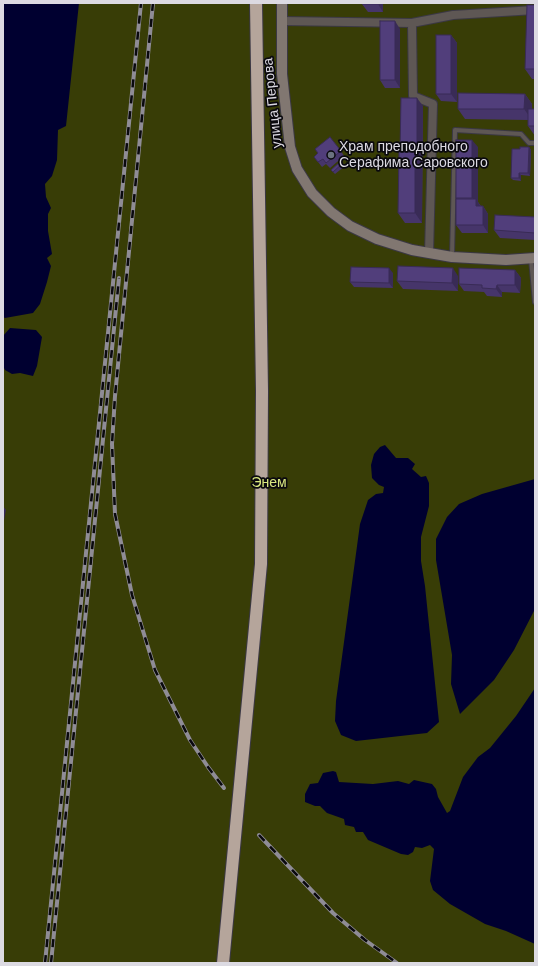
<!DOCTYPE html>
<meta charset="utf-8">
<style>
body{margin:0}
#map{position:relative;width:538px;height:966px;overflow:hidden;background:#211e2a;font-family:Helvetica,sans-serif}
canvas{display:block}
.frame{position:absolute;inset:0;border:4px solid #dcdae2;pointer-events:none}
</style>
<div id="map">
<canvas width="538" height="966"></canvas>
<div class="frame"></div>
</div>
<script>
const ctx = document.querySelector('canvas').getContext('2d');
ctx.lineJoin = 'round';
function paint(path, color) { ctx.fillStyle = color; ctx.fill(path, 'evenodd'); }
const toPath = rows => new Path2D(rows.map(r => 'M' + r).join(''));
function stroke(path, color, width, dash) { ctx.strokeStyle = color; ctx.lineWidth = width; ctx.lineCap = dash ? 'butt' : 'round'; ctx.setLineDash(dash || []); ctx.stroke(path); }
function write(font, color, halo, rows, align = 'center') {
  ctx.font = font + ' Helvetica,sans-serif'; ctx.lineWidth = 3.5; ctx.setLineDash([]); ctx.textBaseline = 'middle'; ctx.strokeStyle = halo; ctx.fillStyle = color; for (const [text, x, y, turn = 0] of rows) {
    ctx.save(); ctx.translate(x, y); ctx.rotate((+turn || 0) * Math.PI / 180); ctx.textAlign = isNaN(turn) ? turn : align; if (halo) ctx.strokeText(text, 0, 0); ctx.fillText(text, 0, 0); ctx.restore();
  }
}
paint(toPath([
 [3,3,535,3,535,963,3,963]
]), '#383d06');
paint(toPath([
 [3,3,79,3,66,126,58,130,57,160,52,176,45,184,46,197,51,208,48,214,48,231,52,254,47,258,51,266,47,282,40,304,33,313,5,318,3,317],
 [10,328,36,330,42,337,37,366,33,376,20,373,12,374,5,370,3,366,3,336],
 [385,445,396,458,408,458,415,464,412,469,421,477,426,476,429,483,429,506,421,537,421,561,425,586,439,722,427,733,356,741,341,735,335,721,336,701,360,524,368,500,376,494,383,493,384,487,379,485,372,478,371,465,374,454,380,447],
 [535,479,535,609,514,650,494,680,460,714,451,684,452,655,436,560,436,539,447,517,459,504,482,494],
 [535,688,535,944,506,931,485,924,450,904,433,890,430,881,434,849,430,845,422,848,415,847,413,852,408,855,401,854,368,840,363,832,356,832,354,827,345,825,344,819,327,813,320,806,315,806,305,802,305,794,310,784,318,783,323,773,333,771,336,772,339,782,373,784,398,781,409,784,414,780,432,784,436,789,438,797,447,813,450,811,463,777,478,757,490,748,516,716]
]), '#000030');
const lane = toPath([
 [452,256,455,130,521,134,529,143,535,143],
 [531,259,535,302]
]);
const street = toPath([
 [282,21,412,23,453,15,535,10],
 [412,23,413,96,433,104,429,253]
]);
const secondary = toPath([
 [282,3,282,74,290,147,297,169,312,193,331,212,350,226,377,239,412,250,452,257,506,260,535,258]
]);
const highway = toPath([
 [223,963,261,564,262,391,256,3]
]);
stroke(lane, '#3b3844', 6);
stroke(street, '#3b3844', 10);
stroke(secondary, '#3b3844', 12);
stroke(highway, '#3b3844', 14);
stroke(lane, '#5e5754', 4);
stroke(street, '#5e5754', 8);
stroke(secondary, '#817771', 10);
stroke(highway, '#b5a59b', 12);
const rail = toPath([
 [153,3,115,396,112,444,115,514,132,595,155,670,190,740,208,767,224,788],
 [259,835,333,913,365,940,397,963],
 [45,963,141,3],
 [51,963,119,278]
]);
stroke(rail, '#8f8c96', 4);
stroke(rail, '#0a090e', 2.5, [8]);
paint(toPath([
 [383,3,383,12,368,12,362,4],
 [535,5,535,79,532,79,525,69],
 [400,29,400,88,385,88,380,80],
 [451,35,457,43,457,102,441,101,436,94],
 [525,94,532,104,532,109,535,109,535,136,528,126,528,120,465,119,458,109],
 [423,106,422,223,405,223,398,213],
 [478,147,478,202,481,206,483,206,488,214,488,233,462,233,456,225,457,199,456,198],
 [529,147,531,150,530,176,521,175,521,181,513,180,511,178,520,149],
 [315,149,341,151,344,156,330,168,326,164,322,167,314,157,318,153],
 [341,161,345,166,335,174,331,170],
 [535,217,535,240,500,238,494,230],
 [515,270,521,278,520,293,502,292,502,297,487,296,484,292,464,291,459,284],
 [393,273,393,288,354,287,350,282],
 [458,276,458,291,403,289,397,281]
]), '#46356a');
paint(toPath([
 [378,3,383,3,383,12,378,4],
 [395,21,400,29,400,88,395,80],
 [451,35,457,43,457,102,451,94],
 [525,94,532,104,532,120,524,109],
 [417,98,423,106,422,223,415,213,415,152],
 [472,140,478,147,478,202,481,207,476,206,476,202,472,198],
 [529,147,531,150,530,176,528,173],
 [519,173,521,175,521,181,519,178],
 [483,206,488,214,488,233,483,225],
 [389,268,393,273,393,288,389,283],
 [453,268,458,276,458,291,452,283],
 [515,270,521,278,520,293,515,285],
 [497,285,502,292,502,297,496,289],
 [3,506,6,510,3,526]
]), '#392b56');
const building = toPath([
 [362,3,378,3,378,4,362,4,362,3],
 [527,5,535,5,535,69,525,69,527,5],
 [380,21,395,21,395,80,380,80,380,21],
 [436,35,451,35,451,94,436,94,436,35],
 [458,93,525,94,524,109,458,109,458,93],
 [401,98,417,98,417,154,415,152,400,152,401,98],
 [528,109,535,109,535,126,528,126,528,109],
 [330,137,341,151,326,163,323,159,318,162,314,157,318,153,315,149,330,137],
 [456,140,472,140,472,198,456,198,456,140],
 [520,147,529,147,528,173,519,173,519,178,511,178,512,149,520,149,520,147],
 [399,152,415,152,415,213,398,213,399,152],
 [341,161,343,163,333,172,331,170,341,161],
 [456,199,476,199,476,206,483,206,483,225,456,225,456,199],
 [495,215,535,217,535,233,494,230,495,215],
 [398,266,453,268,452,283,397,281,398,266],
 [351,267,389,268,389,283,350,282,351,267],
 [459,268,515,270,515,285,497,285,496,289,482,288,482,285,459,284,459,268]
]);
paint(building, '#513e7b');
stroke(building, '#392b56', 1);
for (const [x, y, r, color] of [
 [331,155,4,"#6b7280"]
]) { const dot = new Path2D(); dot.arc(x, y, r, 0, 2 * Math.PI); ctx.fillStyle = color; ctx.fill(dot); stroke(dot, '#0a090e', 1.5); }
write('14px', '#dcdae2', '#0a090e', [
 ["улица Перова",273,103,-96]
]);
write('14px', '#dcdae2', '#0a090e', [
 ["Храм преподобного",339,147],
 ["Серафима Саровского",339,163]
], 'left');
write('14px', '#d9e87f', '#0a090e', [
 ["Энем",269,483]
]);
</script>
